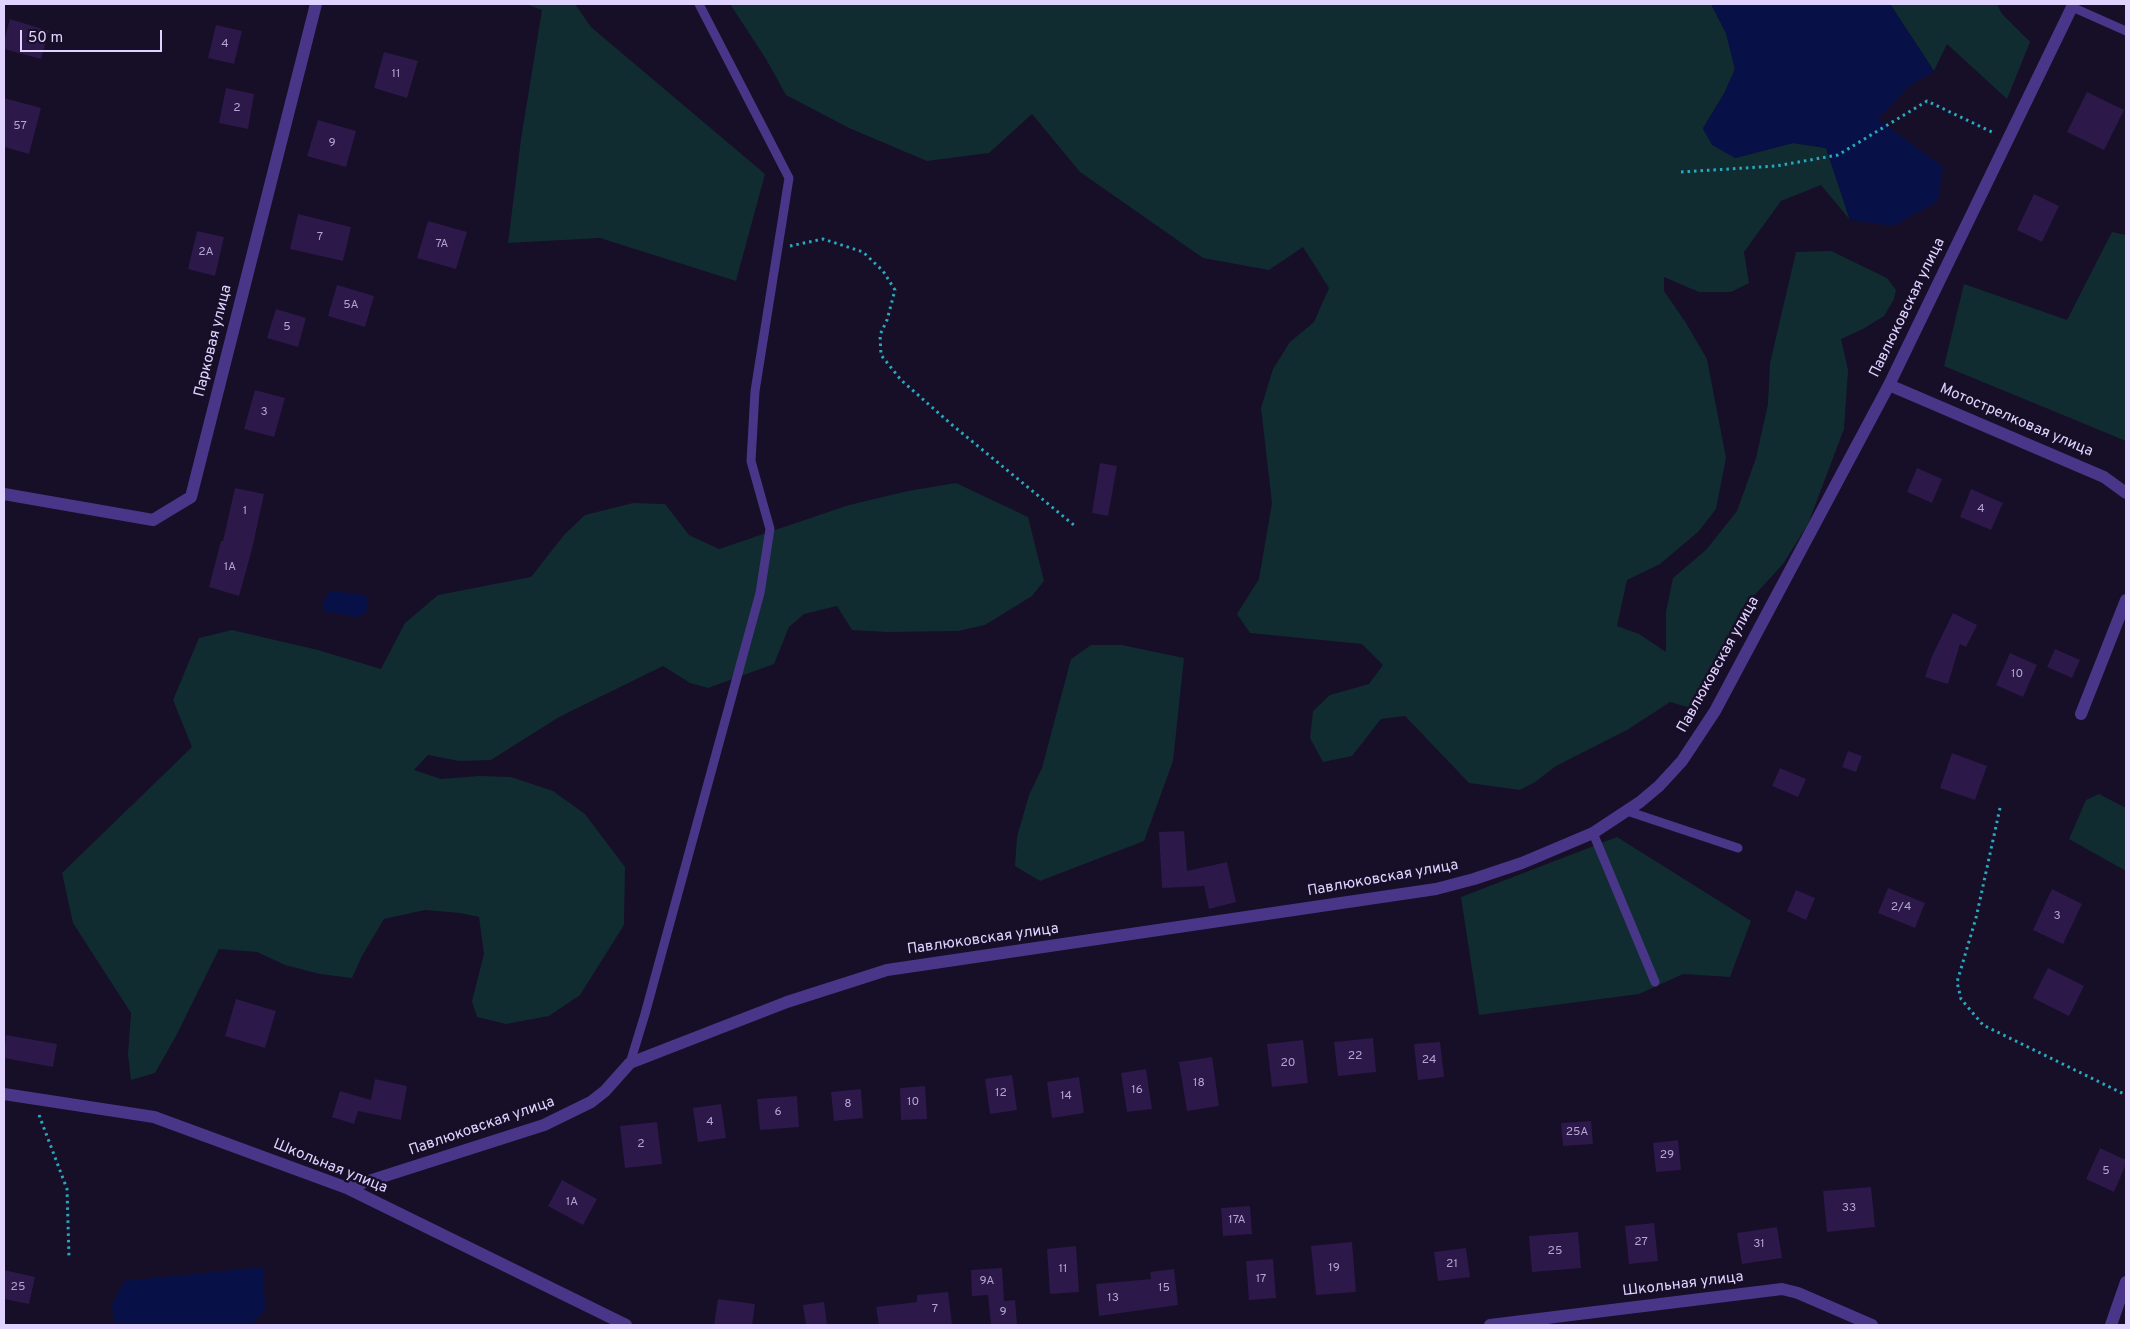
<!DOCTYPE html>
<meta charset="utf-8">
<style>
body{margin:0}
#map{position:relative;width:2130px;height:1329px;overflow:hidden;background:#170e27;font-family:Overpass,sans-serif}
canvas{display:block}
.frame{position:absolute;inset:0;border:5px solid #e1d3ff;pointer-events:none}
.scale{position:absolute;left:20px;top:30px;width:142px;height:22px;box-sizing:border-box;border:2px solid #e1d3ff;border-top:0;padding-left:6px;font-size:15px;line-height:18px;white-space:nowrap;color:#e1d3ff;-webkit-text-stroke:4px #170e27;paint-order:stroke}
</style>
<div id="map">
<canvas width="2130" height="1329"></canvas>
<div class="frame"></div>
<div class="scale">50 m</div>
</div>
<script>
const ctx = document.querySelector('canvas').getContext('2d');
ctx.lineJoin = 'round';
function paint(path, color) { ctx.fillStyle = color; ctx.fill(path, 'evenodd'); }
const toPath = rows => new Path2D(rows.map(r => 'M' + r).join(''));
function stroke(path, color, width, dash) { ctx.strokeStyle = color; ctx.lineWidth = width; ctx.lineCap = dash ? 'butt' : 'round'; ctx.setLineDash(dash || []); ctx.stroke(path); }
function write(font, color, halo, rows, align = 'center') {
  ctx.font = font + ' Overpass,sans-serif'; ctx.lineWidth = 5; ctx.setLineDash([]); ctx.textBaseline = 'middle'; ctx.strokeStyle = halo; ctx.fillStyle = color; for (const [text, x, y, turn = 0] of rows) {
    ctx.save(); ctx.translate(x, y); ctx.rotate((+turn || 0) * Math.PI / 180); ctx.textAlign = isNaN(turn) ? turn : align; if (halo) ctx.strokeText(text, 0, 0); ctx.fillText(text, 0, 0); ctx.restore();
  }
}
paint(toPath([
 [526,4,575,4,591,27,765,174,736,281,600,238,508,243,521,139,542,10],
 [730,4,1711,4,1726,33,1735,69,1725,92,1703,128,1735,158,1793,143,1826,148,1850,220,1821,185,1781,201,1744,252,1749,283,1731,292,1699,292,1664,277,1664,291,1686,323,1707,359,1726,458,1716,509,1698,532,1660,564,1627,580,1617,626,1639,634,1666,652,1666,612,1673,578,1706,550,1737,511,1756,458,1768,404,1770,363,1796,252,1831,251,1887,278,1896,290,1894,299,1884,316,1863,329,1841,339,1848,370,1844,429,1808,524,1783,564,1740,611,1698,710,1670,702,1627,730,1556,766,1535,782,1520,790,1469,783,1405,716,1381,719,1352,756,1323,762,1310,738,1313,711,1330,695,1369,684,1383,665,1362,644,1250,633,1237,614,1259,579,1272,503,1261,408,1273,369,1290,342,1314,322,1329,288,1303,247,1269,270,1203,258,1080,172,1032,114,989,153,927,161,849,128,786,95,766,59],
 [1890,4,1997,4,2002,14,2030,42,2007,99,1947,44,1934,71],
 [2112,232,2126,235,2126,441,1944,366,1964,284,2067,320],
 [956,483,1028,517,1044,581,1032,596,985,625,958,631,887,632,852,630,837,606,804,614,789,627,774,664,708,688,690,683,663,666,559,717,491,760,459,761,428,755,414,770,441,779,480,776,511,777,553,791,585,814,625,867,624,925,580,995,549,1016,506,1024,477,1017,472,1001,484,954,479,917,460,913,425,910,384,919,362,956,352,978,320,974,285,965,257,952,219,949,176,1036,155,1073,131,1080,128,1054,131,1013,73,923,62,873,192,747,173,700,199,638,232,630,318,650,381,669,405,623,438,595,531,577,564,535,585,515,633,503,665,504,689,535,719,549,849,505,908,491],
 [1091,645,1122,645,1184,658,1173,761,1144,841,1040,881,1015,866,1017,837,1029,795,1042,768,1071,659],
 [2099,794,2126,808,2126,871,2069,839,2086,800],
 [1617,837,1751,921,1730,977,1683,974,1639,994,1479,1015,1461,897]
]), '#102c31');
paint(toPath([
 [1711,4,1890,4,1934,71,1911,85,1878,119,1943,167,1938,201,1894,226,1850,220,1826,148,1793,143,1735,158,1712,145,1703,129,1725,92,1735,69,1726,33],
 [330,591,365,595,369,603,365,614,356,617,323,611,324,600],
 [263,1267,265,1310,251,1325,121,1325,114,1322,112,1304,124,1281]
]), '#071147');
paint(toPath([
 [10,19,49,31,41,59,4,49,4,41],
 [216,25,242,31,234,64,208,58],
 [384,52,418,61,407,98,374,88],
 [226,88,254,94,248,129,219,123],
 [2087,92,2124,110,2104,150,2067,132],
 [4,98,41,108,29,154,4,147],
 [318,120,356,131,346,167,307,156],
 [2034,194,2059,206,2042,242,2017,230],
 [298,214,351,227,343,261,290,249],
 [428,221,467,232,456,269,417,258],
 [197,231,224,237,215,276,188,269],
 [337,285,374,296,365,327,328,316],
 [276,309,306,318,298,347,267,338],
 [255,390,285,398,274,437,244,429],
 [1100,463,1117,466,1108,516,1092,513],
 [1917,468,1942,479,1932,503,1907,492],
 [235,488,264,494,252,549,239,596,209,587,221,541,223,541],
 [1971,489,2003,503,1991,530,1960,517],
 [1953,613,1977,625,1966,647,1960,644,1948,684,1925,677,1932,656],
 [2055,649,2080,660,2072,678,2047,667],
 [2010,653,2037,665,2023,697,1996,685],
 [1848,751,1862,756,1856,772,1842,767],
 [1952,753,1987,766,1975,800,1940,788],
 [1780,768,1806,779,1798,797,1772,786],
 [1184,831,1187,871,1227,862,1236,902,1209,909,1204,886,1162,888,1159,832],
 [1888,888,1925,903,1915,928,1878,913],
 [2052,889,2082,904,2063,944,2033,930],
 [1796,890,1815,898,1806,920,1787,911],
 [2048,968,2084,986,2069,1016,2033,998],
 [236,999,276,1011,265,1048,225,1036],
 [6,1035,57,1044,53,1067,4,1058],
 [1373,1038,1376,1072,1338,1076,1334,1042],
 [1303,1040,1308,1083,1272,1087,1267,1044],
 [1440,1042,1444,1077,1418,1080,1414,1044],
 [1212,1057,1219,1106,1187,1111,1179,1062],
 [1146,1069,1152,1109,1127,1112,1121,1073],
 [1012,1075,1017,1110,990,1114,985,1079],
 [1079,1077,1084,1113,1052,1118,1047,1082],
 [375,1079,407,1086,401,1120,358,1111,354,1124,332,1117,340,1091,371,1100],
 [925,1086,927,1119,901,1120,900,1088],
 [861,1089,863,1118,834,1121,831,1092],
 [797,1096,799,1127,760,1130,757,1099],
 [721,1104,726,1138,698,1142,693,1108],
 [1591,1121,1593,1144,1563,1146,1561,1123],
 [657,1122,662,1164,625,1168,620,1126],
 [1678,1140,1681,1170,1656,1172,1653,1143],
 [2100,1148,2126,1160,2126,1164,2114,1192,2086,1179],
 [562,1180,597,1199,583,1225,548,1206],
 [1871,1187,1875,1227,1827,1232,1823,1191],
 [1250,1206,1252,1234,1223,1236,1221,1208],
 [1654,1223,1658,1261,1629,1264,1625,1226],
 [1777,1227,1782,1258,1742,1264,1737,1233],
 [1578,1232,1581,1268,1532,1272,1529,1236],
 [1352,1242,1356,1292,1316,1295,1311,1246],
 [1076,1246,1079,1292,1050,1294,1047,1249],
 [1466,1248,1470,1277,1438,1281,1434,1252],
 [1273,1259,1276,1298,1249,1300,1246,1261],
 [1002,1268,1004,1301,1015,1300,1017,1324,991,1325,988,1295,972,1296,971,1270],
 [1174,1269,1178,1305,1099,1316,1096,1284,1151,1279,1150,1272],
 [4,1270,35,1277,29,1304,4,1299],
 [948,1292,952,1325,879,1325,876,1307,917,1302,917,1295],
 [718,1299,755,1304,752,1325,714,1325],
 [824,1302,827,1325,806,1325,803,1305]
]), '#2c1849');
stroke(toPath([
 [1681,172,1776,166,1838,155,1927,101,1994,133],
 [790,246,823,239,863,252,883,271,895,290,887,320,880,335,881,355,901,380,951,424,1075,526],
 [2000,808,1976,918,1957,982,1961,999,1983,1025,2126,1095],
 [39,1115,67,1189,69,1257]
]), '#27a9bf', 3, [2.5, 4]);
stroke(toPath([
 [2072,7,2126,31],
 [1627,811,1738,848],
 [1593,833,1655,982],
 [630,1063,645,1014,760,593,770,529,751,461,755,391,789,178,699,4]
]), '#4a3689', 9);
stroke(toPath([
 [1889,385,2104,477,2126,493],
 [4,494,153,520,191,497,316,4],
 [2081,714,2126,600],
 [4,1094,154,1117,347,1188,626,1325],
 [347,1188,544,1125,591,1102,605,1091,630,1063,787,1002,887,970,1436,889,1474,879,1522,863,1593,833,1640,802,1659,786,1682,761,1715,711,1889,385,2072,7],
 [1490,1325,1782,1289,1798,1293,1872,1325],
 [2111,1325,2126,1282]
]), '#4a3689', 12);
write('12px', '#b4a4d2', null, [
 ["4",225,45],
 ["11",396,75],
 ["2",237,109],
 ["57",20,127],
 ["9",332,144],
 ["7",320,238],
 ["7А",442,245],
 ["2А",206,253],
 ["5А",351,306],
 ["5",287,328],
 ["3",264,413],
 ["4",1981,510],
 ["1",245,512],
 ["1А",230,568],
 ["10",2017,675],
 ["2/4",1901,908],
 ["3",2057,917],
 ["22",1355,1057],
 ["24",1429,1061],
 ["20",1288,1064],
 ["18",1199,1084],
 ["16",1137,1091],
 ["12",1001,1094],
 ["14",1066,1097],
 ["10",913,1103],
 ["8",848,1105],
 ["6",778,1113],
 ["4",710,1123],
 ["25А",1577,1133],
 ["2",641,1145],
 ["29",1667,1156],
 ["5",2106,1172],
 ["1А",572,1203],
 ["33",1849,1209],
 ["17А",1237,1221],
 ["27",1641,1243],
 ["31",1759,1245],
 ["25",1555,1252],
 ["21",1452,1265],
 ["19",1334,1269],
 ["11",1063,1270],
 ["17",1261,1280],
 ["9А",987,1282],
 ["25",18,1288],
 ["15",1164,1289],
 ["13",1113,1299],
 ["7",935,1310],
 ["9",1003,1313]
]);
write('15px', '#e1d3ff', '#170e27', [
 ["Павлюковская улица",1908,308,-64],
 ["Парковая улица",214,341,-76],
 ["Мотострелковая улица",2016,421,23],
 ["Павлюковская улица",1719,665,-61],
 ["Павлюковская улица",1383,879,-10],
 ["Павлюковская улица",983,940,-8],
 ["Павлюковская улица",482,1127,-19],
 ["Школьная улица",330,1167,22],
 ["Школьная улица",1683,1285,-7]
]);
</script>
